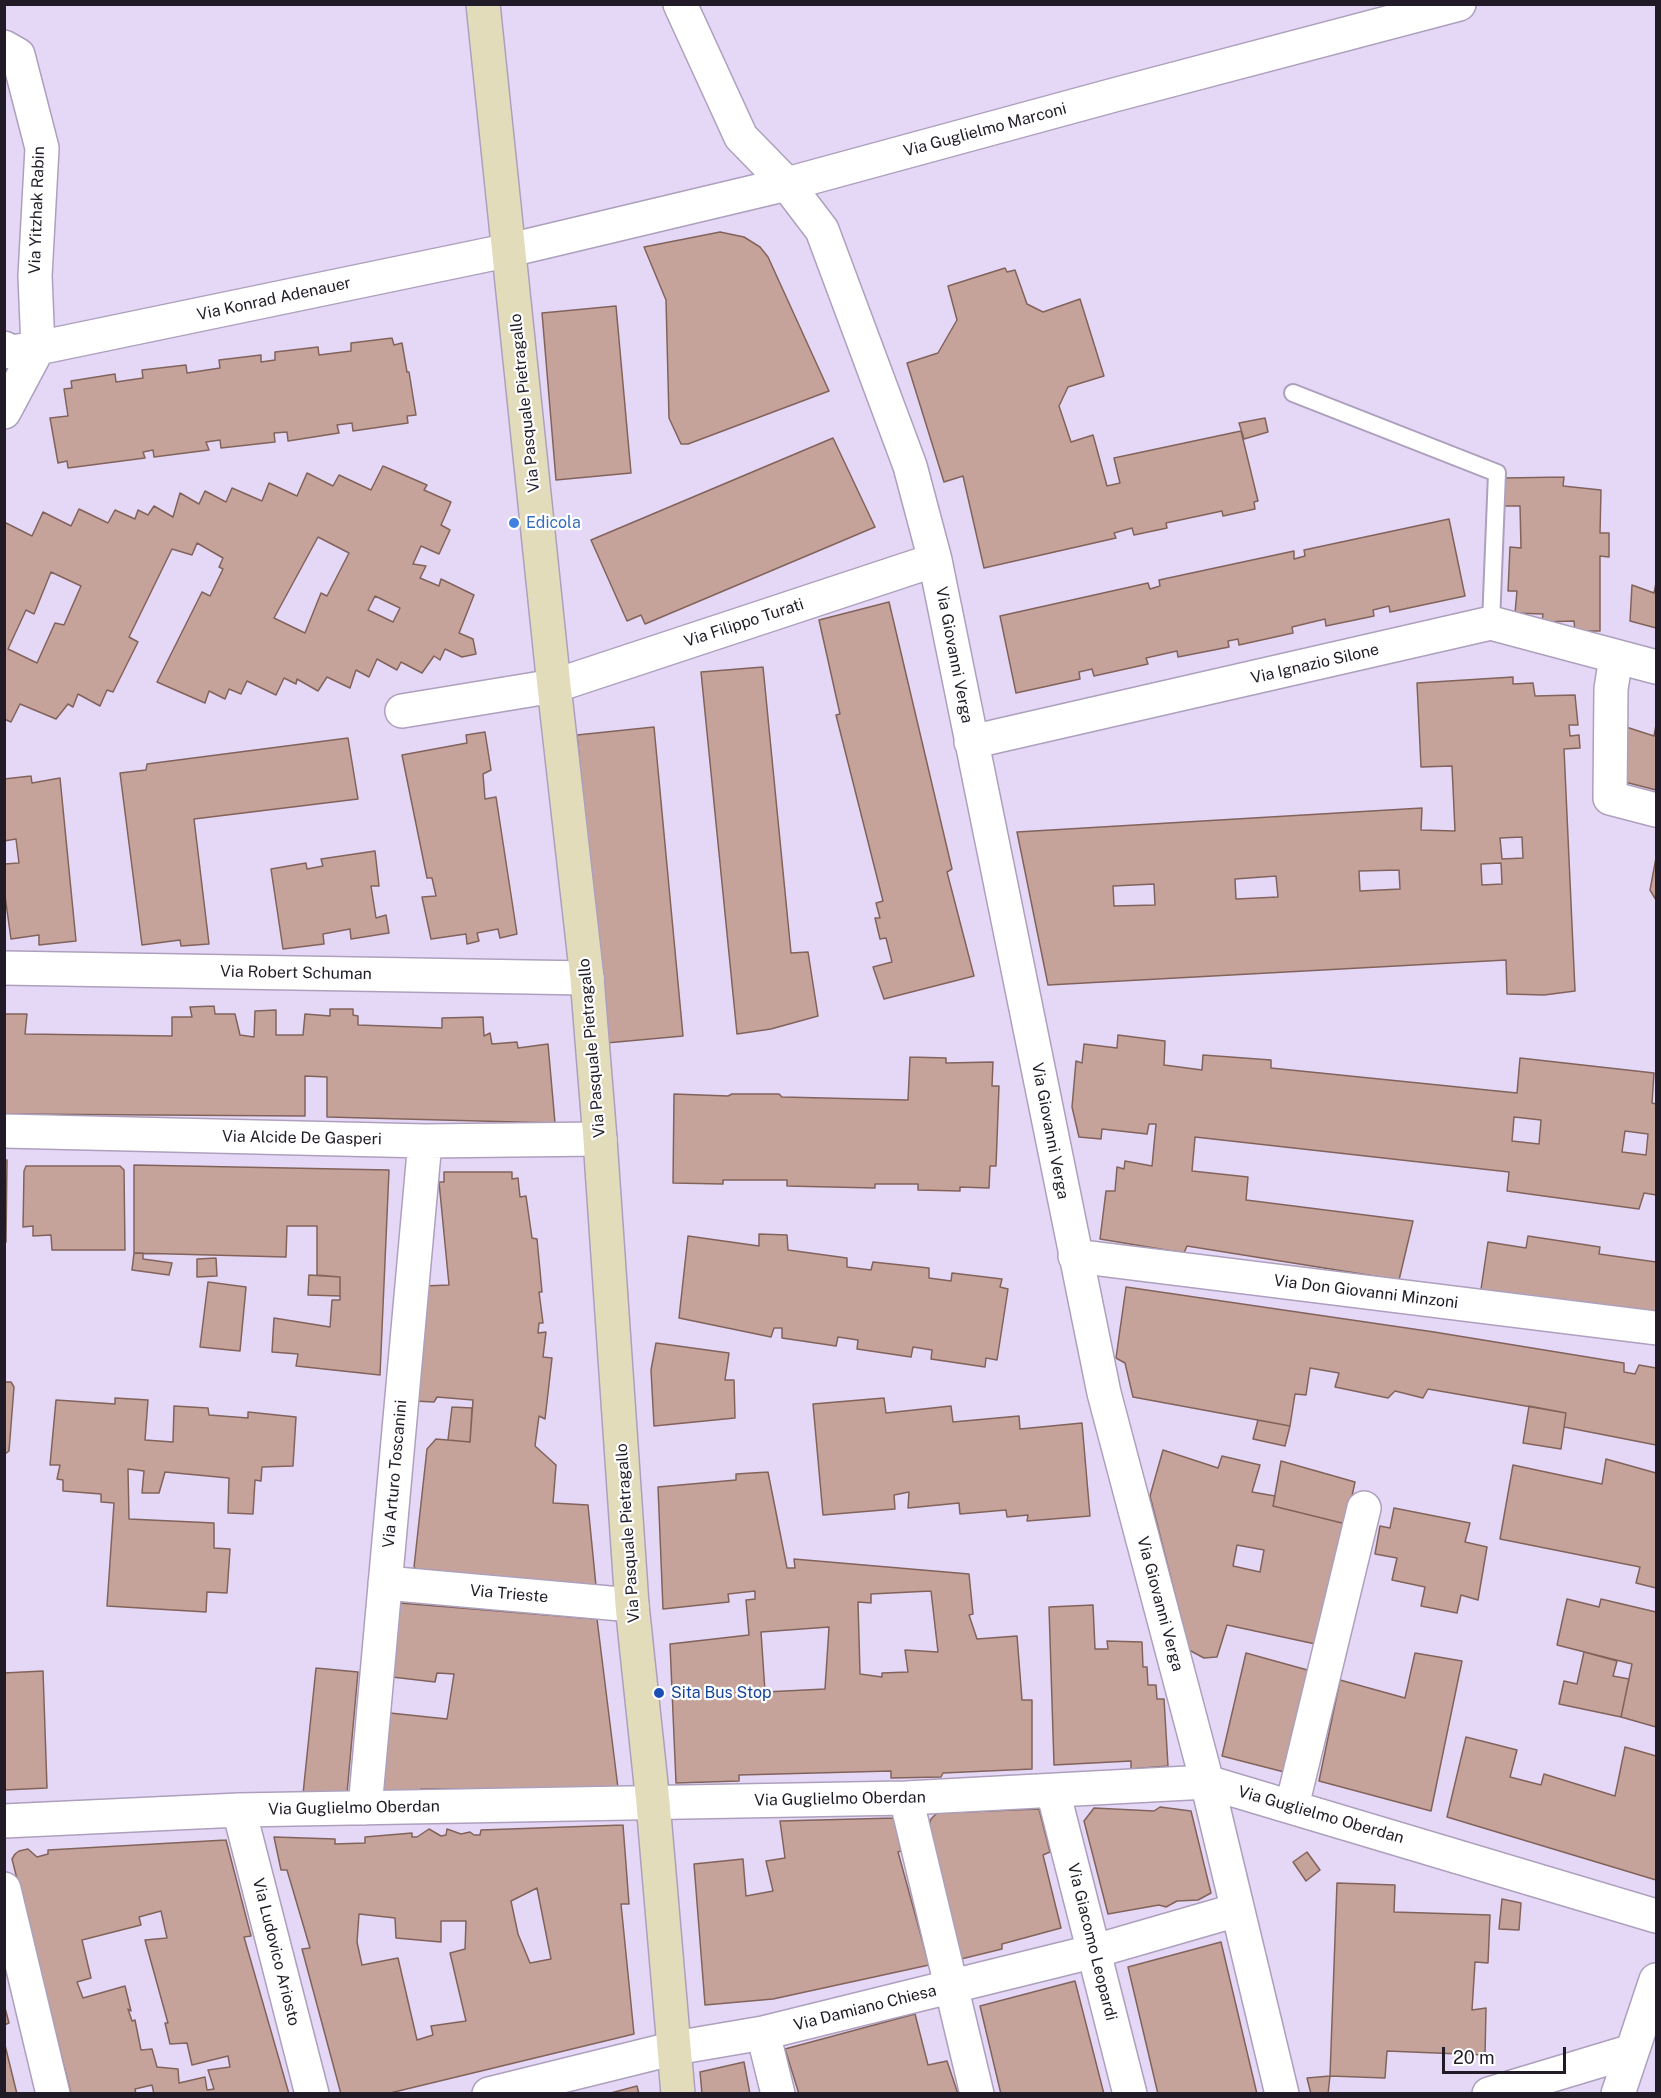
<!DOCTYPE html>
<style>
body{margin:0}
#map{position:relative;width:1661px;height:2098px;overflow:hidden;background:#e5d8f6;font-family:"Public Sans",sans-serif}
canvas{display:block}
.frame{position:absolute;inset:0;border:6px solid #201b26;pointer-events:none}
.scale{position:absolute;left:1442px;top:2047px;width:124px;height:27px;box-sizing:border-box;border:3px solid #201b26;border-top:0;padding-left:8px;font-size:18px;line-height:21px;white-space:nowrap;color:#201b26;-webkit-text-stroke:4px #fff;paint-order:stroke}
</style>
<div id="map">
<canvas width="1661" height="2098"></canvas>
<div class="frame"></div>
<div class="scale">20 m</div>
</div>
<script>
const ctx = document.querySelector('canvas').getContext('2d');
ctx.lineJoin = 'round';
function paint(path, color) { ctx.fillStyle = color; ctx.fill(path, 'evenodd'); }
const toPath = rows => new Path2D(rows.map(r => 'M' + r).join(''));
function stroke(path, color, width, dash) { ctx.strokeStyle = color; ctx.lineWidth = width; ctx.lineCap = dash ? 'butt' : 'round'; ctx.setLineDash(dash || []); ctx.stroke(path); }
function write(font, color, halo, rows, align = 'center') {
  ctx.font = font + ' "Public Sans",sans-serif'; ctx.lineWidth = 4.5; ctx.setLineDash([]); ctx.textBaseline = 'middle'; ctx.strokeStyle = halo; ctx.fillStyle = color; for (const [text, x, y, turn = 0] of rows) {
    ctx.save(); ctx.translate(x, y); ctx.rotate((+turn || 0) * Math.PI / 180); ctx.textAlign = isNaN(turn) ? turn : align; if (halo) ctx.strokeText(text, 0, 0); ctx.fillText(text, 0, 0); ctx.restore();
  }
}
const building = toPath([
 [720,232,744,237,760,247,768,257,829,391,688,444,681,444,669,418,666,300,644,247,720,232],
 [1005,268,1007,272,1015,270,1027,304,1043,312,1080,299,1104,376,1068,387,1059,406,1071,442,1093,435,1107,486,1120,483,1114,458,1241,431,1258,501,1254,502,1255,509,1223,516,1222,511,1166,523,1167,528,1134,535,1132,528,1114,533,1116,538,984,568,963,476,944,482,907,363,938,353,957,320,948,286,1005,268],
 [616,306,631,473,556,480,542,313,616,306],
 [392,338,394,345,402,343,407,372,409,372,416,415,407,416,408,423,353,431,352,423,337,425,339,433,288,441,287,432,274,433,275,442,221,448,220,440,206,442,209,450,154,457,153,450,143,452,145,458,68,468,67,461,58,463,50,418,68,416,64,389,72,388,71,381,115,374,116,382,143,378,142,370,186,365,187,373,220,368,219,360,261,355,261,362,275,360,275,352,318,347,319,355,351,351,351,343,392,338],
 [1265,418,1268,432,1244,439,1239,423,1265,418],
 [833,438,875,527,645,624,641,615,627,621,591,540,833,438],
 [383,466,427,485,424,490,451,502,441,525,450,530,439,554,421,546,413,564,426,566,420,578,439,586,441,579,474,595,459,633,473,639,476,654,462,657,445,649,440,660,434,656,422,673,401,662,397,670,377,659,369,677,356,670,350,688,327,677,318,691,297,679,296,684,284,678,276,695,247,681,241,694,229,689,225,699,209,691,205,703,157,682,202,592,210,596,223,569,219,567,223,558,197,543,192,555,172,549,129,637,138,642,113,692,107,690,100,706,78,694,73,707,68,704,56,719,20,704,11,722,4,719,4,522,32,536,43,512,71,526,79,509,108,523,115,510,135,519,138,510,148,515,154,506,173,517,180,493,199,504,205,491,226,502,232,488,262,501,269,483,297,496,307,473,333,486,339,475,371,490,383,466],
 [318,537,349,553,327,596,321,593,305,633,274,618,318,537],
 [51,572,81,586,64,625,55,623,37,663,8,649,26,610,34,614,51,572],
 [375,596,400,608,393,622,368,610,375,596],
 [1564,477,1563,486,1601,490,1600,533,1609,533,1609,557,1600,556,1600,631,1575,631,1574,621,1542,622,1543,614,1515,613,1517,591,1508,591,1510,547,1521,548,1520,506,1504,506,1505,478,1564,477],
 [1449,519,1465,596,1390,612,1389,606,1373,610,1374,616,1326,626,1325,619,1292,627,1293,633,1239,645,1238,639,1228,641,1229,647,1178,657,1177,651,1146,658,1148,664,1094,676,1092,669,1079,672,1080,679,1016,693,1000,616,1148,583,1150,589,1160,586,1159,580,1294,551,1294,559,1305,556,1304,550,1449,519],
 [1656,583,1656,628,1630,621,1632,585,1654,593,1656,583],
 [889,602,952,869,947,872,974,976,884,999,873,967,892,962,886,938,880,939,875,918,880,918,876,903,883,901,836,715,840,714,819,620,889,602],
 [763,667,791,953,808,952,818,1016,771,1029,737,1034,701,672,763,667],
 [1513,677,1513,684,1533,683,1535,696,1575,695,1578,725,1569,725,1570,736,1579,735,1580,748,1564,749,1575,991,1544,995,1507,994,1506,960,1048,985,1017,832,1422,808,1421,830,1455,831,1452,766,1421,767,1417,683,1513,677],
 [1522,837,1523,858,1502,859,1500,838,1522,837],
 [1501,863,1502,884,1482,885,1481,864,1501,863],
 [1399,870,1400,889,1360,891,1359,871,1399,870],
 [1276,876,1278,897,1236,899,1235,879,1276,876],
 [1154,884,1155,905,1114,906,1113,886,1154,884],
 [1656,725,1656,790,1621,781,1623,726,1654,736,1656,725],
 [654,727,683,1036,606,1043,577,735,654,727],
 [485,732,491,770,483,774,485,799,496,797,517,934,500,938,498,929,477,933,479,941,467,944,466,934,431,939,422,897,436,896,432,878,427,878,402,755,467,743,466,735,485,732],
 [348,738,358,799,194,819,209,944,181,946,180,940,142,945,120,773,146,770,147,764,348,738],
 [31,776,32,783,60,778,76,941,39,945,39,935,11,939,4,889,4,864,19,863,16,839,4,841,4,779,31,776],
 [375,851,379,886,371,886,376,918,386,915,389,933,351,939,350,929,323,934,324,944,283,949,271,869,306,863,307,869,323,866,321,859,375,851],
 [1656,858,1656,900,1650,890,1656,858],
 [214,1006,215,1014,235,1014,240,1035,254,1037,255,1011,276,1010,276,1035,303,1035,305,1014,330,1016,330,1009,353,1009,353,1015,358,1016,358,1025,442,1028,442,1018,483,1017,484,1036,490,1033,492,1044,517,1042,518,1048,548,1044,555,1123,327,1117,327,1077,305,1076,305,1116,4,1114,4,1014,27,1014,25,1034,172,1036,172,1017,192,1017,190,1007,214,1006],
 [1118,1035,1165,1041,1164,1065,1202,1070,1203,1055,1271,1060,1271,1068,1517,1093,1520,1058,1654,1073,1652,1103,1656,1104,1656,1195,1644,1193,1639,1209,1507,1191,1509,1172,1195,1137,1192,1171,1248,1177,1246,1200,1413,1221,1399,1280,1187,1246,1184,1253,1100,1239,1106,1191,1115,1191,1117,1167,1124,1169,1125,1161,1152,1166,1156,1124,1149,1124,1147,1134,1102,1129,1101,1139,1079,1137,1072,1107,1076,1061,1082,1063,1084,1044,1117,1048,1118,1035],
 [1514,1117,1541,1120,1539,1144,1512,1141,1514,1117],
 [1625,1131,1648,1134,1646,1155,1622,1152,1625,1131],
 [910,1057,946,1058,946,1063,993,1062,992,1086,999,1086,996,1166,990,1166,989,1188,960,1187,960,1191,918,1190,918,1184,875,1184,875,1188,787,1186,787,1180,723,1180,723,1184,673,1183,674,1094,728,1096,732,1094,779,1094,782,1097,908,1100,910,1057],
 [4,1160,7,1160,6,1242,4,1242,4,1160],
 [134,1165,389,1170,380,1375,296,1366,298,1354,272,1352,274,1318,330,1327,332,1300,340,1300,340,1277,317,1275,317,1226,287,1226,286,1257,134,1253,134,1165],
 [26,1166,120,1166,124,1170,125,1250,52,1250,51,1235,33,1236,33,1226,23,1227,24,1171,26,1166],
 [444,1172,512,1172,512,1179,518,1178,520,1197,526,1196,532,1238,537,1239,542,1292,539,1292,543,1323,539,1323,538,1333,546,1332,543,1357,552,1358,545,1419,539,1416,535,1446,556,1465,553,1503,588,1505,596,1586,417,1569,414,1567,427,1449,436,1439,470,1442,473,1400,437,1397,434,1402,414,1401,424,1286,449,1285,439,1182,444,1182,444,1172],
 [759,1234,787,1235,788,1250,847,1258,847,1267,871,1270,873,1262,929,1268,929,1278,951,1281,952,1273,1002,1279,1000,1287,1008,1289,997,1360,986,1358,985,1367,931,1359,932,1350,913,1347,911,1357,857,1349,858,1340,838,1337,836,1346,782,1338,782,1328,774,1328,771,1337,679,1318,688,1236,759,1246,759,1234],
 [1528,1236,1600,1247,1599,1254,1656,1262,1656,1313,1480,1296,1488,1242,1526,1248,1528,1236],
 [134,1253,143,1253,143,1259,172,1263,169,1275,132,1270,134,1253],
 [216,1258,217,1276,197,1277,197,1259,216,1258],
 [309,1275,340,1277,340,1296,308,1295,309,1275],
 [208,1282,246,1287,240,1351,200,1347,208,1282],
 [1126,1287,1434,1332,1624,1363,1624,1372,1635,1374,1639,1365,1656,1368,1656,1445,1564,1427,1566,1413,1428,1389,1423,1398,1395,1391,1388,1398,1335,1387,1339,1373,1310,1368,1306,1395,1295,1394,1290,1426,1133,1397,1125,1363,1116,1358,1126,1287],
 [656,1343,729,1353,725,1380,734,1380,735,1418,654,1426,651,1370,656,1343],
 [4,1382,11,1382,14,1387,9,1451,5,1454,4,1382],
 [115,1398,148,1400,145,1440,173,1442,174,1406,208,1408,209,1415,248,1418,248,1412,296,1417,293,1466,262,1467,261,1481,255,1480,253,1514,228,1513,229,1478,165,1472,159,1493,142,1493,144,1471,128,1469,129,1519,214,1523,214,1548,230,1549,227,1593,207,1592,206,1612,107,1606,114,1503,101,1502,101,1494,63,1491,63,1480,57,1479,60,1465,50,1465,56,1400,115,1404,115,1398],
 [884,1398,886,1413,951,1406,953,1422,1019,1416,1020,1429,1082,1423,1090,1516,1027,1521,1028,1515,1007,1517,1006,1510,960,1514,959,1503,908,1508,909,1492,894,1495,895,1509,823,1515,813,1404,884,1398],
 [1529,1406,1566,1413,1561,1449,1523,1443,1529,1406],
 [452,1407,472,1408,470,1442,448,1440,452,1407],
 [1258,1420,1290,1426,1285,1446,1253,1439,1258,1420],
 [1163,1450,1218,1468,1222,1456,1260,1465,1252,1492,1275,1496,1273,1506,1346,1524,1320,1645,1227,1625,1217,1657,1204,1658,1189,1650,1150,1496,1163,1450],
 [1237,1545,1264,1550,1260,1572,1233,1566,1237,1545],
 [1606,1459,1656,1473,1656,1588,1636,1583,1640,1567,1500,1539,1513,1465,1602,1484,1606,1459],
 [1281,1461,1355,1482,1346,1524,1273,1506,1281,1461],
 [768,1472,787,1568,795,1568,794,1559,969,1574,973,1614,969,1615,977,1639,1017,1636,1022,1700,1032,1700,1032,1769,943,1773,941,1777,891,1778,891,1771,739,1775,739,1781,676,1783,670,1644,749,1635,746,1600,755,1599,755,1591,728,1594,729,1602,663,1609,658,1487,736,1480,736,1474,768,1472],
 [931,1591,938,1652,905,1650,908,1672,882,1673,882,1677,860,1674,858,1602,871,1603,871,1594,931,1591],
 [829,1627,825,1689,765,1692,761,1632,829,1627],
 [1394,1508,1470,1523,1465,1542,1487,1547,1478,1600,1461,1595,1457,1613,1421,1606,1425,1587,1392,1580,1397,1558,1375,1554,1380,1526,1390,1528,1394,1508],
 [1567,1599,1599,1607,1601,1599,1656,1612,1656,1727,1621,1717,1632,1664,1557,1645,1567,1599],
 [399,1603,597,1619,618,1788,421,1789,420,1794,378,1795,385,1719,390,1719,390,1713,447,1719,454,1674,437,1673,435,1682,392,1677,399,1603],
 [1093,1605,1095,1649,1108,1649,1107,1641,1142,1642,1143,1667,1147,1667,1148,1685,1156,1685,1157,1699,1164,1699,1168,1766,1131,1769,1131,1761,1054,1765,1049,1607,1093,1605],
 [1584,1652,1617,1661,1613,1676,1629,1679,1621,1717,1559,1704,1564,1681,1577,1684,1584,1652],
 [1246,1653,1311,1671,1288,1773,1222,1756,1246,1653],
 [1415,1653,1462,1661,1431,1811,1319,1781,1340,1680,1405,1698,1415,1653],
 [316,1668,358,1672,347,1793,303,1794,316,1668],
 [43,1671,47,1788,4,1790,4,1673,43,1671],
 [1466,1737,1517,1750,1510,1777,1541,1785,1544,1774,1615,1796,1625,1747,1656,1756,1656,1880,1447,1817,1466,1737],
 [1160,1807,1191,1811,1211,1893,1198,1900,1177,1901,1166,1907,1159,1905,1108,1914,1084,1821,1094,1808,1154,1811,1160,1807],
 [1039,1809,1050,1852,1043,1855,1061,1928,1002,1944,1002,1949,961,1959,929,1825,931,1819,937,1813,1039,1809],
 [894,1818,901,1851,898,1852,929,1965,773,1999,705,2005,694,1864,743,1859,746,1896,773,1891,766,1861,785,1858,780,1821,894,1818],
 [623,1825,629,1904,621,1904,634,2034,386,2094,341,2094,302,1949,310,1948,287,1870,281,1870,274,1837,335,1839,335,1844,365,1843,365,1837,412,1833,412,1837,417,1837,429,1829,441,1836,446,1835,447,1829,461,1834,470,1832,474,1835,480,1835,481,1830,623,1825],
 [537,1888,551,1959,530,1963,518,1934,511,1901,537,1888],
 [359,1914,395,1918,396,1938,441,1942,441,1921,466,1921,465,1949,450,1953,466,2021,431,2026,433,2035,417,2040,398,1958,362,1965,357,1942,359,1914],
 [226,1840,251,1936,244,1937,289,2094,154,2094,152,2085,135,2089,136,2094,71,2094,12,1859,15,1854,19,1851,28,1849,37,1857,48,1854,48,1850,226,1840],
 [161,1911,167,1938,145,1940,168,2023,165,2023,170,2044,187,2043,192,2065,228,2056,230,2067,208,2070,214,2089,207,2090,205,2077,179,2083,178,2069,157,2067,152,2049,141,2050,135,2020,132,2021,128,2009,131,2011,125,1986,83,1998,77,1982,91,1978,82,1940,141,1925,139,1917,161,1911],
 [1307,1852,1320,1870,1306,1881,1293,1862,1307,1852],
 [1337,1883,1395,1885,1394,1912,1490,1915,1488,1963,1475,1962,1472,2010,1486,2008,1485,2055,1387,2051,1385,2078,1330,2076,1337,1883],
 [1502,1899,1521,1903,1519,1930,1499,1929,1502,1899],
 [1221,1942,1257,2094,1158,2094,1128,1967,1221,1942],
 [1075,1981,1104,2094,1001,2094,980,2006,1075,1981],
 [4,2004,9,2023,4,2025,4,2004],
 [915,2014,928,2065,947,2061,958,2094,799,2094,785,2049,915,2014],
 [4,2041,17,2094,4,2094,4,2041],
 [744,2062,750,2094,702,2094,700,2072,744,2062],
 [1330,2076,1328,2094,1311,2094,1307,2078,1330,2076],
 [637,2086,639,2094,607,2094,637,2086]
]);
paint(building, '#c5a39a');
stroke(building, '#82635c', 1.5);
const service = toPath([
 [1293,393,1497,473,1491,623]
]);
const minor = toPath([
 [680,4,741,137,787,184,822,230,910,466,935,560,1104,1393,1207,1782,1282,2094],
 [4,47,18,55,42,148,35,276,38,348],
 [4,348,11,352,38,348,510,250,787,184,1114,95,1459,4],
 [4,412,38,348],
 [1616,657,1611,689,1610,798,1656,810],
 [402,711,554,686,935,560],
 [971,742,1491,623,1656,667],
 [4,968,587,978],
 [4,1131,425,1141,600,1139],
 [1075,1256,1656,1328],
 [385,1583,632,1605],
 [1053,1791,1130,2094],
 [906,1798,977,2094],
 [1292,1806,1364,1508],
 [365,1808,425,1141],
 [239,1810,312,2094],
 [4,1821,239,1810,906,1798,1207,1782,1656,1916],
 [4,1889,53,2094],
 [763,2033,778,2094],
 [489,2094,675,2048,763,2033,1095,1951,1237,1910],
 [1489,2094,1632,2051],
 [1618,2094,1656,1980]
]);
const secondary = toPath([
 [483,4,554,686,587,978,600,1139,632,1605,653,1803,678,2094]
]);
stroke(service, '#ada0bd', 20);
stroke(minor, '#ada0bd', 36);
stroke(secondary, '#ada0bd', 36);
stroke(service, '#fff', 16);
stroke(minor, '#fff', 33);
stroke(secondary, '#e2dcbb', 33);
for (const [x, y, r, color] of [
 [514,523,6,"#3f7fe0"],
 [659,1693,6,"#1a4fb4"]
]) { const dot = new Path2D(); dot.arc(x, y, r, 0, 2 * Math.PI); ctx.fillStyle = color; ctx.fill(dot); stroke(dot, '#fff', 2); }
write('16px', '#201b26', '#fff', [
 ["Via Guglielmo Marconi",985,130,-15],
 ["Via Yitzhak Rabin",37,210,-88],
 ["Via Konrad Adenauer",274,299,-12],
 ["Via Pasquale Pietragallo",525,403,-96],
 ["Via Filippo Turati",744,623,-18],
 ["Via Giovanni Verga",954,655,79],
 ["Via Ignazio Silone",1315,664,-13],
 ["Via Robert Schuman",296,973,1],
 ["Via Pasquale Pietragallo",592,1048,-95],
 ["Via Giovanni Verga",1050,1131,79],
 ["Via Alcide De Gasperi",302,1138,1],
 ["Via Don Giovanni Minzoni",1366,1292,7],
 ["Via Arturo Toscanini",395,1474,-85],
 ["Via Pasquale Pietragallo",628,1533,-94],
 ["Via Trieste",509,1594,5],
 ["Via Giovanni Verga",1160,1604,75],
 ["Via Guglielmo Oberdan",840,1799,-1],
 ["Via Guglielmo Oberdan",354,1808,-1],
 ["Via Guglielmo Oberdan",1321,1815,16],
 ["Via Giacomo Leopardi",1092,1942,76],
 ["Via Ludovico Ariosto",276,1952,76],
 ["Via Damiano Chiesa",865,2008,-14]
]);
write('16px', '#366cbe', '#fff', [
 ["Edicola",526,523]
], 'left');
write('16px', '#164399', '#fff', [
 ["Sita Bus Stop",671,1693]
], 'left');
</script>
